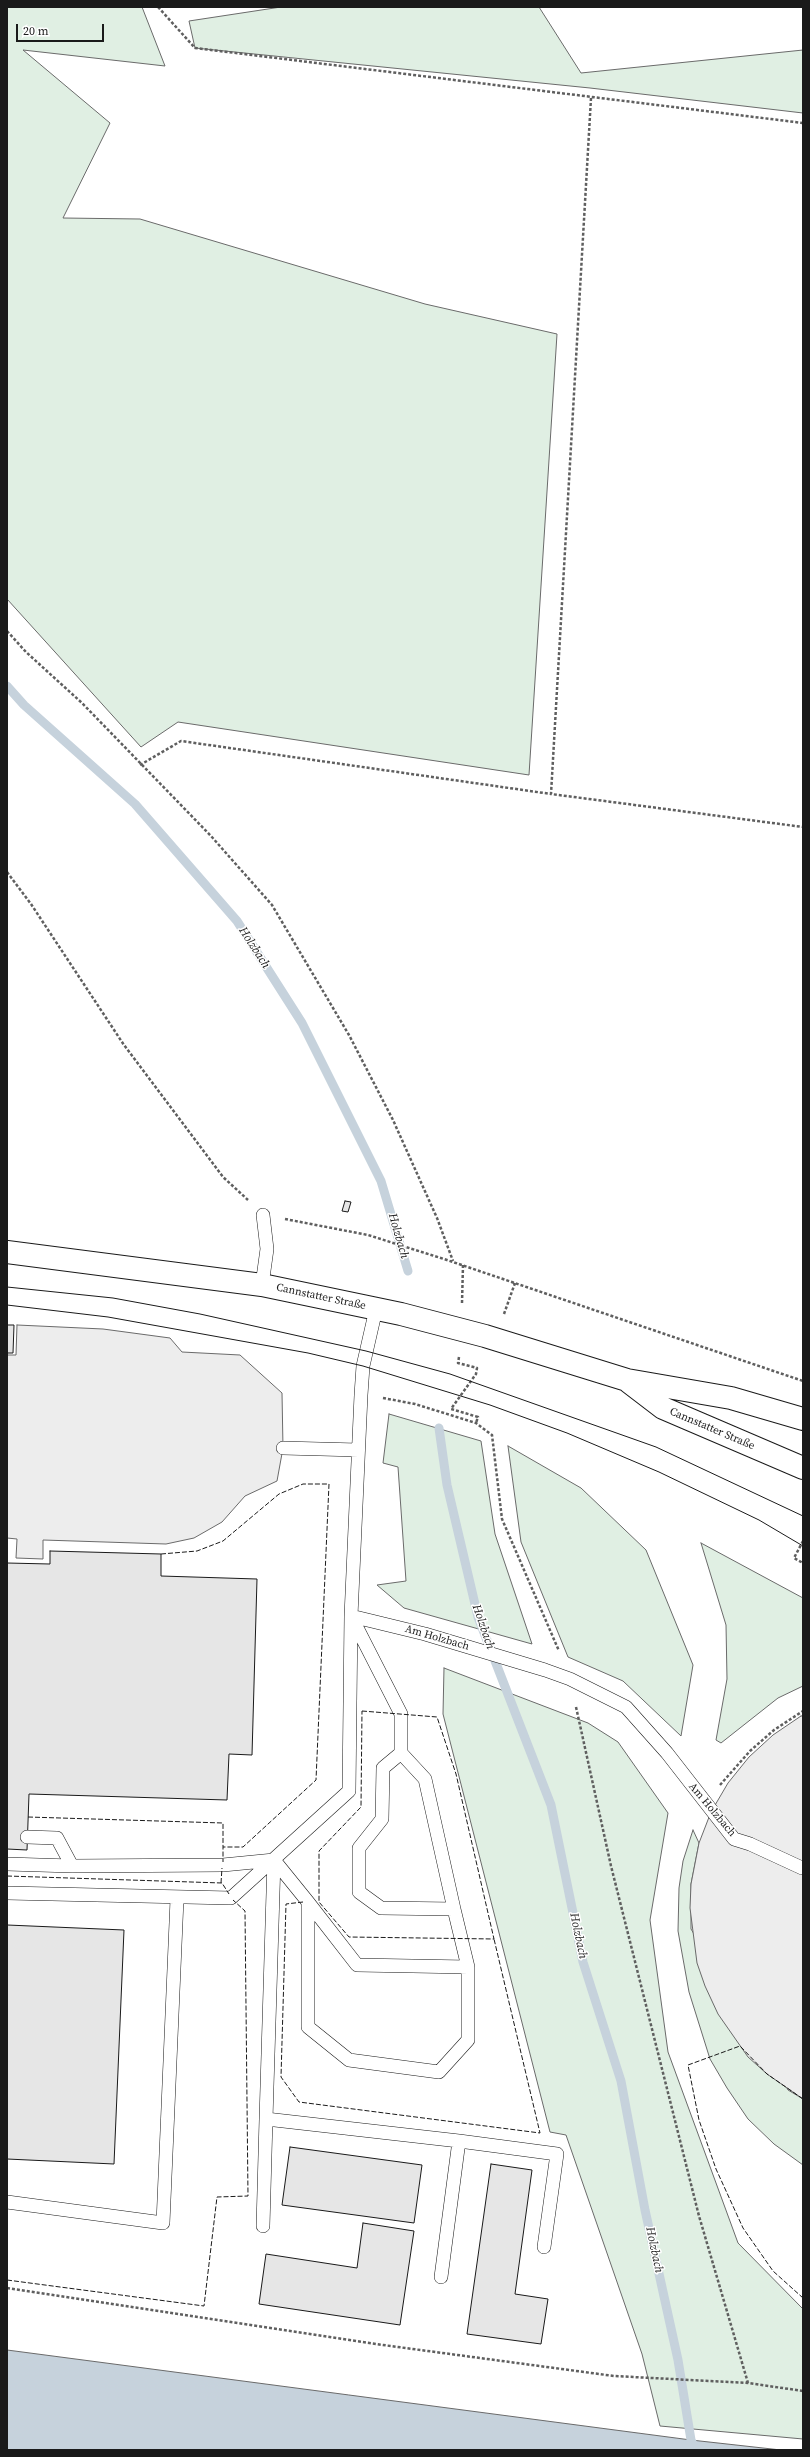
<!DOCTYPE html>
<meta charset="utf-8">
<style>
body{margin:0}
#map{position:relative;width:810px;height:2457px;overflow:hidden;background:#fff;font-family:"Source Serif 4",serif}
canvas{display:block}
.frame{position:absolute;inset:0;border:8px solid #1a1a1a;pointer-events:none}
.scale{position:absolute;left:16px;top:24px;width:88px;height:18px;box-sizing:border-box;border:2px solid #1a1a1a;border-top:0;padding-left:5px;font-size:12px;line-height:14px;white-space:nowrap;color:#1a1a1a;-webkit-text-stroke:3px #fff;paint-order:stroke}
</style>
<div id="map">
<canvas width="810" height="2457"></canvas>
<div class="frame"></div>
<div class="scale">20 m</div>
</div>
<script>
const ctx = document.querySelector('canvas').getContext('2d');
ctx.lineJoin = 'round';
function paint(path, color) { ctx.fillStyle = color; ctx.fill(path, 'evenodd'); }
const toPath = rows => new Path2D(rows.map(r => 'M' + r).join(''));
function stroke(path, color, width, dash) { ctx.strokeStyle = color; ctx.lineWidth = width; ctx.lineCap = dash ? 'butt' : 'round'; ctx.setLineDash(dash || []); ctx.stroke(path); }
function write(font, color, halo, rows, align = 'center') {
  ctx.font = font + ' "Source Serif 4",serif'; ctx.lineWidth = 3; ctx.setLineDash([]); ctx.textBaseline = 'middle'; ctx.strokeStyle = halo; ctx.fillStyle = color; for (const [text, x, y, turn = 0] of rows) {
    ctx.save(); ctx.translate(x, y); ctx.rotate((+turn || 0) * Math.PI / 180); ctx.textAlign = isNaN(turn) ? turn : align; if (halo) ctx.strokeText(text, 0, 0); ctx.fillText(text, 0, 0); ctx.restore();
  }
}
const green = toPath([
 [7,7,142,7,165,66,23,50,110,123,63,218,140,219,425,304,557,334,529,775,178,722,141,747,7,599,7,7],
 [281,7,539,7,581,73,803,50,803,113,590,88,195,48,189,21,281,7],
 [389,1414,481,1441,495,1534,532,1644,404,1608,377,1585,406,1581,398,1467,383,1463,389,1414],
 [508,1446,581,1488,646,1550,693,1665,681,1736,623,1681,568,1657,521,1542,508,1446],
 [701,1543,803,1598,803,1686,778,1698,721,1743,716,1740,727,1679,726,1625,701,1543],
 [444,1668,588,1723,618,1742,668,1813,650,1920,668,2052,738,2243,803,2309,803,2439,660,2426,642,2354,566,2135,550,2132,443,1714,444,1668],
 [693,1830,699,1843,691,1884,691,1929,788,2090,803,2099,803,2165,774,2144,748,2119,727,2088,710,2059,689,1992,678,1931,679,1888,683,1861,693,1830]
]);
paint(green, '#e0efe3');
stroke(green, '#6a6a6a', 1);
const parking = toPath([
 [17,1325,103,1329,170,1338,182,1352,240,1355,282,1393,283,1448,277,1481,245,1496,222,1522,194,1538,166,1544,43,1540,43,1559,16,1558,17,1539,7,1538,7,1355,16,1355,17,1325],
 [801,1716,803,1716,803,2099,767,2074,748,2057,718,2014,705,1986,697,1963,690,1908,691,1884,699,1843,711,1812,728,1783,749,1757,773,1735,801,1716]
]);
paint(parking, '#ededed');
stroke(parking, '#6a6a6a', 1);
const water = toPath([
 [7,2350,691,2440,781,2450,7,2450,7,2350]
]);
paint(water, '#c6d2dc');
stroke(water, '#6a6a6a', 1);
stroke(toPath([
 [7,686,24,705,135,804,237,921,302,1023,381,1181,408,1271],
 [439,1428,447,1485,478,1617,551,1805,583,1962,621,2081,645,2210,678,2360,691,2440,696,2450]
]), '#c6d2dc', 9);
const building = toPath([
 [345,1201,351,1202,348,1212,342,1211,345,1201],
 [7,1325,14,1325,13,1353,7,1353,7,1325],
 [50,1551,161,1554,161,1576,257,1579,252,1755,229,1754,227,1800,29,1794,27,1850,7,1849,7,1563,50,1564,50,1551],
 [7,1925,124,1930,114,2164,7,2159,7,1925],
 [290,2147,422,2165,414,2223,282,2205,290,2147],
 [491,2164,532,2170,515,2294,548,2299,541,2344,467,2334,491,2164],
 [363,2223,414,2231,400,2325,259,2304,266,2254,357,2268,363,2223]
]);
paint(building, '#e6e6e6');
stroke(building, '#1a1a1a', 1);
const lane = toPath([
 [262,1285,267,1249,263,1215],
 [283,1448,358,1450],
 [351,1616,425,1634,545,1670,570,1679,626,1707,667,1753,734,1839,750,1844,802,1868],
 [352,1618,401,1714,401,1753,383,1768,382,1819,359,1848,359,1892,381,1908,454,1909,425,1779,401,1753],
 [27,1837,57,1838,72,1866],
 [274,1860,308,1902,357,1965,468,1967,468,2040,439,2072,349,2060,308,2027,308,1902],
 [7,1864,72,1866,223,1865,274,1860,266,2119,459,2141,441,2277],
 [7,1893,231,1898,349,1791,351,1616,361,1395,363,1366,376,1309],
 [454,1909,468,1967],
 [459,2141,557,2154,544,2247],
 [7,2202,163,2223,177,1899],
 [263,2226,266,2119]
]);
const secondary = toPath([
 [7,1252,262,1285,401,1314,485,1336,627,1380,731,1398,803,1419],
 [629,1382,663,1408,803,1468]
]);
stroke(lane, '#1a1a1a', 14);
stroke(secondary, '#1a1a1a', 24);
stroke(toPath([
 [158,7,195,48,803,123],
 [591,98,551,794,803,827],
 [7,631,26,652,82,703,211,836,272,905,349,1035,393,1120,437,1218,453,1261],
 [140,765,181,741,551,794],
 [7,872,31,904,124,1045,223,1177,248,1200],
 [285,1219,368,1235,447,1260,803,1381],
 [462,1303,463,1265],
 [504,1314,515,1283],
 [459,1357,458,1363,477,1368,476,1374,451,1409,478,1417,476,1423],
 [383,1398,415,1404,476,1423,492,1435,502,1519,559,1651],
 [803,1541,794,1558,803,1563],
 [576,1707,611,1866,699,2216,748,2383],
 [720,1785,750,1751,774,1730,803,1711],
 [7,2288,383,2345,614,2376,748,2383,803,2391]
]), '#5f5f5f', 2.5, [3, 2]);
stroke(lane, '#fff', 13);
stroke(secondary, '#fff', 22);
stroke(toPath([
 [7,1287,113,1298,200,1314,366,1351,450,1374,656,1447,803,1516],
 [7,1305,108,1317,308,1353,363,1366,490,1405,567,1433,659,1472,759,1520,803,1546]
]), '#1a1a1a', 1);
stroke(toPath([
 [161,1554,197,1551,223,1541,279,1494,303,1484,329,1484,316,1780,243,1847,223,1847,223,1862],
 [362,1711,437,1717,456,1774,494,1939,349,1937,319,1902,319,1851,361,1807,362,1711],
 [28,1817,223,1823,223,1847],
 [7,1876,222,1883,229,1894],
 [221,1883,222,1868],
 [303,1902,286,1904,281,2077,299,2102,540,2133,494,1939],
 [803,2099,767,2074,740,2046,688,2065,699,2120,716,2169,743,2228,773,2271,803,2298],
 [7,2280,204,2306,217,2197,248,2196,245,1911,233,1900]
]), '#1a1a1a', 1, [5, 2]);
write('11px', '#1a1a1a', '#fff', [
 ["Cannstatter Straße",321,1297,12],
 ["Cannstatter Straße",712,1429,23],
 ["Am Holzbach",437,1638,16],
 ["Am Holzbach",712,1810,50]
]);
write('italic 12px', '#1a1a1a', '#fff', [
 ["Holzbach",254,948,57],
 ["Holzbach",398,1236,74],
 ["Holzbach",483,1627,71],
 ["Holzbach",578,1936,78],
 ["Holzbach",654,2250,78]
]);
</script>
